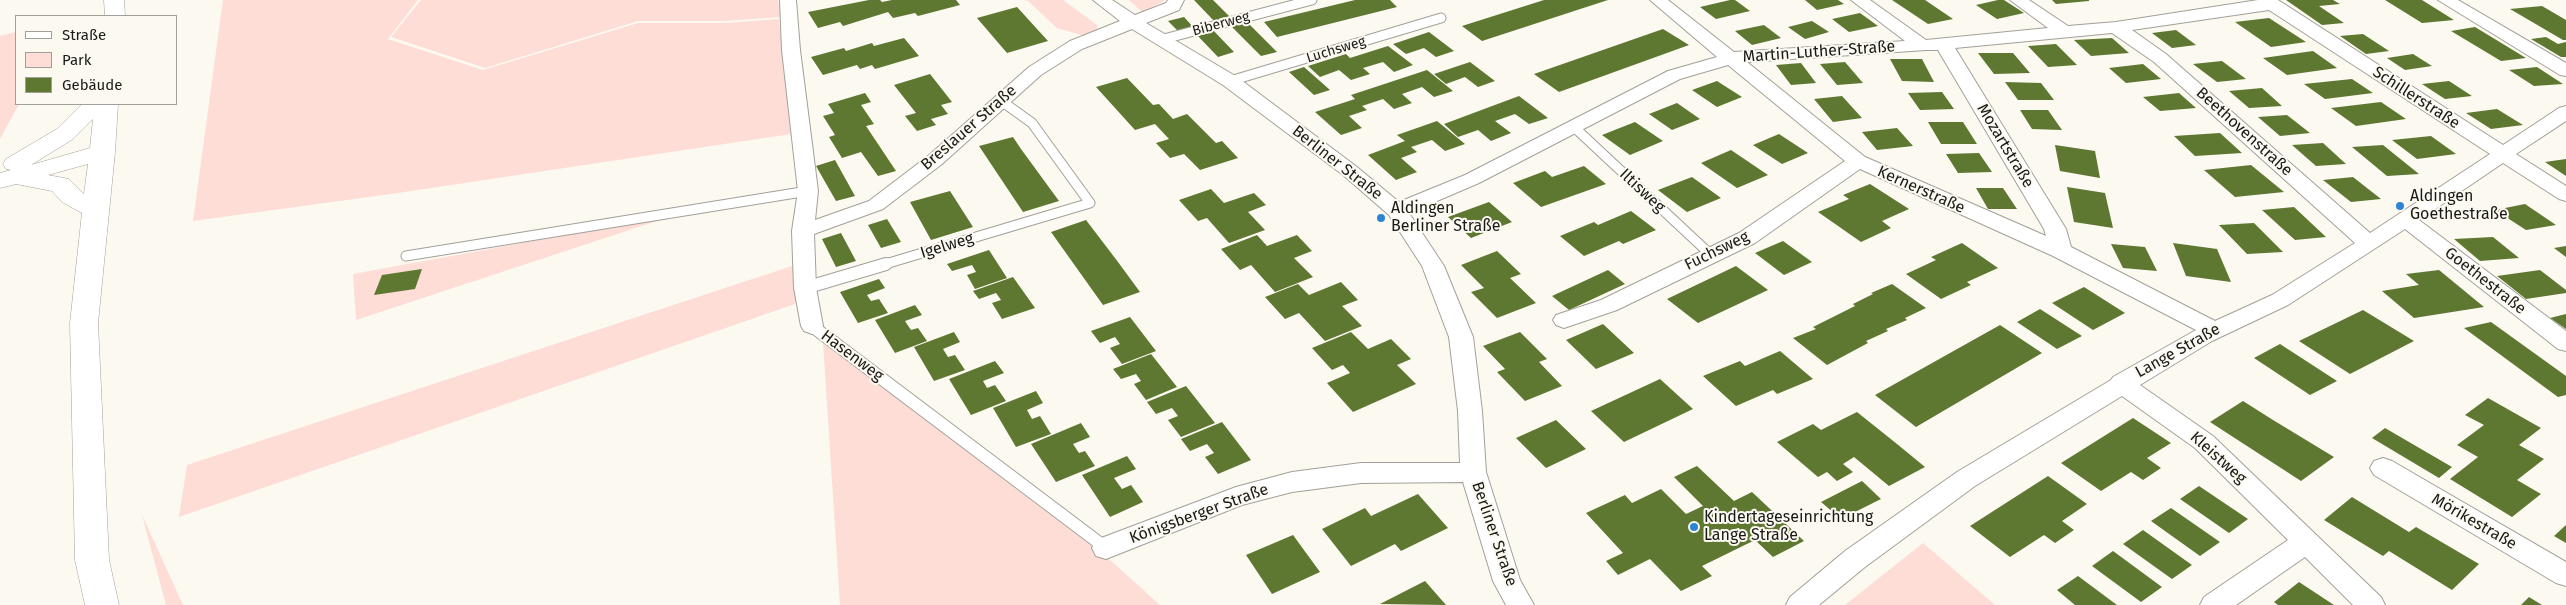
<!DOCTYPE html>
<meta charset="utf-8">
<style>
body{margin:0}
#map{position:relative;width:2566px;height:605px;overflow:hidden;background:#fcf9f1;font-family:"Fira Sans",sans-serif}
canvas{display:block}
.legend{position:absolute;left:15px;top:15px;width:162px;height:90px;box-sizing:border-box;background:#fcf9f1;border:1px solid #a19f99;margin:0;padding:6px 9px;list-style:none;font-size:15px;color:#191916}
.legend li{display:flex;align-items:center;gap:10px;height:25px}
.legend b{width:25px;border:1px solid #a19f99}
</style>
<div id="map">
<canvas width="2566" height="605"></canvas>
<ul class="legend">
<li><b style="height:6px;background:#fff"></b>Straße</li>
<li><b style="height:14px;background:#fdddd6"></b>Park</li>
<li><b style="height:14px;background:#5e7731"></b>Gebäude</li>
</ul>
</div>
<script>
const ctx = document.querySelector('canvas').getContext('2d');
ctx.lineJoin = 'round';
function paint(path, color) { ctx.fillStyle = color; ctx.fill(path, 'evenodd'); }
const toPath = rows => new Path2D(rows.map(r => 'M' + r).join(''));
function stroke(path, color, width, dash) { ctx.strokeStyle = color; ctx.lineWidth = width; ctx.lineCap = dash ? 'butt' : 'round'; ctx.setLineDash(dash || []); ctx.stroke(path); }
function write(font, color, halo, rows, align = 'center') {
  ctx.font = font + ' "Fira Sans",sans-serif'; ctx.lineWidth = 4; ctx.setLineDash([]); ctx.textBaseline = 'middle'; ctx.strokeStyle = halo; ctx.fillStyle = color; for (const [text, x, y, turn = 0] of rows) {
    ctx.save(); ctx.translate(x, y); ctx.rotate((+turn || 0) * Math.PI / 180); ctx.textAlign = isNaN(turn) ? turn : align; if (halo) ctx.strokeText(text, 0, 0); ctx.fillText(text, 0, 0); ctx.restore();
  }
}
paint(toPath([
 [223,0,418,0,388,39,483,70,638,23,725,23,779,19,791,134,391,194,193,221],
 [421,0,778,0,781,17,725,21,638,21,485,68,391,37],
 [1023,0,1063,0,1097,25,1098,31,1085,36,1057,28,1028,1],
 [1129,0,1163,0,1164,1,1142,12],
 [16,32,16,104,19,104,0,139,0,36],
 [675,215,356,320,353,274],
 [795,265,795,304,179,517,187,465],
 [823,342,1109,559,1160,605,840,605],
 [142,515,183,605,166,605],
 [1923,543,1995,605,1845,605]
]), '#fdddd6');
paint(toPath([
 [869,0,880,0,882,2,892,0,956,0,960,5,918,16,915,13,893,18,888,12,843,26,840,22,818,28,808,12],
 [1194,0,1213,0,1231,18,1215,22],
 [1355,0,1390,0,1397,7,1277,37,1264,22],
 [1544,0,1608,0,1482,41,1462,26],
 [1730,0,1735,0,1750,11,1716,19,1700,7],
 [1805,0,1838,0,1844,4,1817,10],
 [1892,0,1925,0,1953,19,1928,24],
 [1998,0,2004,0,2024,13,1997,19,1976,5],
 [2052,0,2089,0,2089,1,2056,4],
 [2286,0,2333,0,2340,4,2319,6,2344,23,2322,25],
 [2385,0,2422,0,2454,20,2422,23],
 [2542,6,2566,20,2566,40,2563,40,2510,9],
 [1017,7,1048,41,1007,53,977,18],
 [1860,13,1878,26,1849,32,1832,19],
 [1184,17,1194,28,1179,32,1168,21],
 [2269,18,2306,42,2271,47,2235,22],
 [1244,19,1277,52,1261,56,1229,24],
 [1812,21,1829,32,1805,39,1788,27],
 [1764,25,1781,38,1752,45,1735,31],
 [2475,27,2526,58,2501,61,2451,31],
 [1211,28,1234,52,1218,57,1195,33],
 [1663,29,1689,45,1559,92,1534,74],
 [2176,30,2196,45,2172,48,2152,33],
 [1429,32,1454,51,1436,57,1424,48,1406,54,1393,44],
 [2363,34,2389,51,2366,54,2340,36],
 [2546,37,2558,44,2566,42,2566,57,2561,57,2531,39],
 [904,38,919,56,875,69,872,65,860,69,857,65,823,75,811,57,844,48,846,51,872,43,874,46],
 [2112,38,2129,53,2091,56,2074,40],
 [2056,44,2077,65,2048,67,2028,46],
 [1388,46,1413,65,1394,72,1383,62,1363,68,1370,74,1351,80,1339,70,1320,77,1308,66,1346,54,1350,58],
 [2313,51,2337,68,2287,75,2263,58],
 [1978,53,2013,53,2030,73,1994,74],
 [2413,54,2432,66,2405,70,2387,58],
 [1890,59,1922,59,1934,82,1902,81],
 [2222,61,2246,79,2217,82,2193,64],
 [1470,62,1495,81,1478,87,1465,77,1446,84,1434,74],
 [1845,62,1863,83,1837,85,1820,64],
 [1801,63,1816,83,1791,85,1776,65],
 [2143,64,2161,79,2126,83,2109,68],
 [1304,67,1330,90,1314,95,1289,72],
 [2537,67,2563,84,2534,86,2509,70],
 [1427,70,1453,91,1434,97,1422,87,1402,94,1412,103,1394,109,1383,99,1362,106,1367,110,1349,116,1362,128,1341,135,1315,112,1355,99,1351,95],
 [930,74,952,102,941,105,948,114,931,119,936,125,917,131,905,116,916,113,894,85],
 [1127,78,1153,105,1159,104,1173,119,1187,114,1216,143,1222,141,1238,158,1200,170,1184,154,1170,158,1156,143,1169,139,1155,124,1135,130,1096,87],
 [2352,79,2373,93,2325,99,2304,84],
 [1717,81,1742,97,1717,107,1692,90],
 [2449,81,2472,96,2445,99,2422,84],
 [2005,82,2041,83,2054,100,2018,100],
 [2262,88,2282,106,2249,108,2229,91],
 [1942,92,1954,109,1920,110,1908,93],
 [865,93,871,102,861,105,874,124,866,126,896,171,878,176,861,152,842,158,829,137,835,135,823,116,834,113,828,104],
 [2179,93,2196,108,2160,111,2143,97],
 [1519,96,1548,118,1529,124,1515,114,1495,121,1511,133,1491,141,1478,130,1458,137,1444,124],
 [1842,96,1862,118,1833,122,1814,99],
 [2381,102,2406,119,2356,126,2331,108],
 [1677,103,1700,119,1672,130,1649,114],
 [2497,109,2523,125,2491,129,2466,113],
 [2020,110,2048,110,2062,130,2032,129],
 [2287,115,2310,133,2280,136,2258,117],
 [1437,121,1465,144,1445,151,1432,140,1411,147,1417,152,1401,158,1417,172,1396,180,1368,155,1405,141,1397,135],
 [1635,122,1663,141,1630,155,1602,135],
 [1928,122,1963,122,1977,144,1941,144],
 [1897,128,1913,146,1877,150,1862,132],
 [2220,133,2242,153,2195,156,2174,136],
 [1779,134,1808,153,1782,164,1753,145],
 [2431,136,2456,154,2417,159,2392,140],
 [1013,137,1021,149,1059,201,1023,212,979,146],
 [2323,143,2346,164,2316,166,2292,145],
 [2055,145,2095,151,2100,178,2060,171],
 [2383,145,2419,174,2387,176,2352,147],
 [1731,150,1768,175,1737,188,1701,163],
 [1979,153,1992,172,1958,173,1946,154],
 [2566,159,2566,176,2545,162],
 [835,160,855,196,836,201,816,166],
 [2251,165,2284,192,2235,197,2204,170],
 [1584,166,1606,184,1541,207,1513,183,1545,171,1552,177],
 [1692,177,1721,198,1687,212,1658,190],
 [2353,177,2381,199,2351,202,2323,180],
 [1870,184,1909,209,1882,221,1891,228,1861,242,1818,212,1849,199,1843,195],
 [2067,187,2105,193,2113,228,2074,222],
 [1976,188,2003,188,2017,209,1988,209],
 [1211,189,1224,203,1254,193,1266,205,1248,212,1265,230,1229,243,1207,218,1198,221,1179,200],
 [950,191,973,227,931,240,910,202],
 [1489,202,1512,222,1471,238,1448,217],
 [2525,204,2556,225,2526,230,2495,210],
 [2294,207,2326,237,2295,240,2262,210],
 [1631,211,1656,230,1623,244,1619,241,1584,256,1560,236,1594,222,1598,225],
 [887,219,901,242,881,248,868,225],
 [1086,220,1118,262,1140,292,1103,305,1051,232],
 [2254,223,2283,252,2247,254,2219,225],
 [841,233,856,261,836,267,822,239],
 [1257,235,1267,246,1297,235,1312,251,1294,258,1313,277,1275,292,1251,265,1240,270,1221,249],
 [2493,237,2519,258,2480,261,2454,239],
 [1783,241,1812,262,1784,275,1755,253],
 [1962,243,1998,268,1967,282,1971,285,1941,299,1906,274,1936,260,1931,257],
 [2173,243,2217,249,2231,282,2186,276],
 [2111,244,2145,247,2157,271,2123,268],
 [2566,246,2566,257,2554,248],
 [989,250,1007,278,975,289,967,275,976,272,972,265,952,271,947,264],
 [1497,251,1521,274,1510,278,1536,303,1497,318,1471,292,1484,288,1461,265],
 [1736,266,1768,290,1698,323,1667,299],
 [422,269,415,289,374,295,382,275],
 [1608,270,1625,284,1569,310,1552,296],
 [2439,270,2484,307,2414,318,2382,291,2419,285,2406,274],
 [2540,270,2566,290,2566,293,2526,299,2497,276],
 [1013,277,1035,308,1002,319,992,303,1001,300,996,293,979,299,973,291],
 [879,279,885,288,867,295,871,301,879,299,888,313,858,323,840,292],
 [1341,282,1358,300,1342,306,1362,326,1325,341,1299,313,1285,319,1265,297,1298,284,1309,295],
 [1892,284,1926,308,1905,318,1907,320,1886,329,1888,331,1866,341,1868,343,1827,365,1793,338,1816,329,1813,327,1855,306,1853,304,1873,294,1871,293],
 [2084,287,2125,313,2093,330,2052,303],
 [915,305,922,315,905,321,911,330,918,328,927,341,895,353,875,320],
 [2040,309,2082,336,2057,349,2017,322],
 [2363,310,2414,341,2350,374,2299,341],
 [2566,314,2566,329,2550,318],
 [1130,317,1156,351,1122,364,1110,348,1120,344,1115,337,1100,343,1091,331],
 [2491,322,2566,376,2566,395,2558,397,2464,328],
 [1603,324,1634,353,1596,369,1566,340],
 [2000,325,2042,353,1916,427,1875,395],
 [954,332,960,342,943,349,948,357,955,355,965,370,934,381,914,347],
 [1351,332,1368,349,1391,339,1411,359,1397,365,1416,384,1353,412,1327,383,1350,373,1343,365,1332,370,1312,348],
 [1520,332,1547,359,1539,362,1562,386,1525,401,1497,372,1505,369,1483,346],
 [2280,344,2337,381,2310,395,2254,358],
 [1780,351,1813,379,1777,394,1773,390,1736,406,1703,376,1740,361,1745,366],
 [1151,354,1177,387,1146,400,1134,384,1141,381,1136,374,1121,379,1113,369],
 [995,361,1004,373,983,381,987,388,995,385,1006,401,971,415,949,379],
 [1660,379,1693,409,1624,442,1591,411],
 [1186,386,1215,423,1181,437,1168,420,1178,416,1172,408,1156,414,1147,402],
 [1036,391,1043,403,1027,410,1032,419,1040,416,1051,434,1016,447,993,408],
 [2488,398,2541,428,2519,445,2544,459,2517,480,2541,494,2512,517,2450,479,2478,457,2457,445,2484,425,2465,415],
 [2243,401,2273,420,2334,457,2301,481,2210,422],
 [1857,412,1897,444,1925,467,1889,486,1854,457,1843,464,1853,472,1837,481,1827,472,1818,477,1777,442,1813,424,1821,430],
 [2133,418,2171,443,2147,458,2161,468,2143,480,2131,472,2101,491,2061,463],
 [1556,420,1586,449,1546,468,1516,438],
 [1222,422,1251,460,1218,474,1205,457,1214,453,1207,444,1190,451,1181,439],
 [1081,423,1090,437,1073,444,1079,453,1085,451,1095,466,1056,482,1031,444],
 [2385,428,2452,467,2439,478,2372,438],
 [1127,456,1136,469,1114,478,1122,489,1131,485,1143,502,1110,517,1082,475],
 [1697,466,1734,501,1752,492,1804,541,1773,557,1755,540,1702,566,1712,576,1681,591,1650,559,1618,575,1606,561,1623,553,1586,513,1625,495,1632,503,1661,489,1686,514,1703,506,1674,477],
 [2048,476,2087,504,2062,521,2074,530,2055,543,2044,535,2010,557,1970,526],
 [1862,481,1881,499,1841,519,1821,502],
 [2199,486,2248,519,2229,533,2180,499],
 [1418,494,1448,528,1401,551,1395,544,1351,566,1322,529,1365,508,1371,516],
 [2352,497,2409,532,2416,527,2479,564,2452,590,2389,551,2383,556,2324,520],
 [2171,508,2220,542,2200,556,2151,521],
 [2566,525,2566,543,2554,536],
 [2143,530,2192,565,2172,579,2123,544],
 [1293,535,1320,572,1272,594,1246,555],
 [2113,551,2162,587,2141,602,2092,566],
 [2078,576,2117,605,2075,605,2057,590],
 [1425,581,1446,605,1380,604],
 [2299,582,2334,605,2278,605,2274,602],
 [2529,597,2542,605,2521,605]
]), '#5e7731');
const laneFar1 = toPath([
 [1160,40,1312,0],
 [1230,81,1441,18],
 [1574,127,1711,255],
 [406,256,808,191],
 [882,265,1090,203,1032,123,1000,100]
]);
const lane = toPath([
 [805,288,886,264],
 [812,326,1106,548]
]);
const street = toPath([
 [780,0,796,0,800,50,818,191,815,220,869,201,928,156,1029,67,1070,41,1120,21,1093,0,1112,0,1135,15,1166,3,1168,0,1184,0,1179,10,1146,23,1237,77,1357,167,1399,202,1465,175,1668,71,1717,57,1650,0,1668,0,1734,52,1905,41,1851,0,1870,0,1926,40,2048,28,2010,0,2029,0,2068,26,2116,22,2258,0,2278,0,2503,145,2559,108,2566,106,2566,121,2516,154,2566,186,2566,201,2559,199,2503,163,2419,220,2566,331,2566,351,2558,349,2405,229,2288,305,2212,341,2140,385,2213,436,2381,597,2385,605,2353,605,2305,557,2236,605,2200,605,2204,597,2288,540,2195,448,2122,396,1975,486,1865,567,1819,605,1786,605,1790,597,1845,551,1957,472,2111,380,2113,377,2196,330,2053,256,1860,169,1755,243,1617,310,1564,328,1556,325,1553,320,1556,315,1601,300,1739,233,1845,161,1728,65,1680,79,1479,183,1409,213,1444,266,1473,337,1482,411,1486,472,1520,580,1534,605,1506,605,1493,581,1463,482,1361,483,1292,492,1242,505,1106,559,1096,556,1092,548,1096,540,1236,487,1292,472,1361,463,1460,463,1458,411,1449,337,1422,266,1389,215,1343,175,1223,85,1132,29,1082,49,1041,75,942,164,883,209,814,234,816,288,823,326,820,331,812,334,804,331,801,326,794,288,792,231,798,191,782,50,780,0],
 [2269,10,2490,154,2370,233,2166,54,2132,30,2269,10],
 [2112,33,2154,62,2355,243,2272,295,2215,321,2071,247,2066,229,1955,48,2112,33],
 [1926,50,1938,50,2044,229,2046,236,1865,157,1747,62,1926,50],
 [2438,0,2458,0,2566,63,2566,76,2560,75,2438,0],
 [2383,458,2392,461,2566,562,2566,586,2556,583,2374,475,2370,468,2374,461,2383,458]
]);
const secondary = toPath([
 [104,0,124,0,125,16,105,16,104,0],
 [82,104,118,104,115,152,98,323,109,560,119,605,85,605,75,560,70,323,82,213,62,202,52,191,16,184,0,188,0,173,11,170,6,169,3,164,6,159,57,129,82,104],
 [93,119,90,148,31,165,73,139,93,119],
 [88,164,84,194,69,179,48,175,88,164]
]);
stroke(laneFar1, '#a2a098', 11);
stroke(lane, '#a2a098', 14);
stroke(street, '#a2a098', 2);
stroke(secondary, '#a2a098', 1);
stroke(laneFar1, '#fff', 9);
stroke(lane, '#fff', 12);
paint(street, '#fff');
paint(secondary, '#fff');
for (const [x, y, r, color] of [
 [2400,206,5,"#2c84d2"],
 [1381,218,5,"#2c84d2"],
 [1694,527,5,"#2c84d2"]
]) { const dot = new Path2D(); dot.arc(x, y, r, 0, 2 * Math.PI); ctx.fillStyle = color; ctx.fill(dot); stroke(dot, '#fcf9f1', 2); }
write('14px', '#191916', '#fcf9f1', [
 ["Biberweg",1221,24,-15],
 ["Luchsweg",1336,50,-17]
]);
write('16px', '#191916', '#fcf9f1', [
 ["Martin-Luther-Straße",1819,52,-4],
 ["Schillerstraße",2416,98,33],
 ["Breslauer Straße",969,128,-41],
 ["Beethovenstraße",2244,132,42],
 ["Mozartstraße",2005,146,59],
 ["Berliner Straße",1337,163,38],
 ["Kernerstraße",1921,190,24],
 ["Iltisweg",1642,191,43],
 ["Igelweg",947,246,-17],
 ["Fuchsweg",1717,251,-26],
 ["Goethestraße",2485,281,38],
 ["Lange Straße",2178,351,-29],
 ["Hasenweg",852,356,37],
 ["Kleistweg",2218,458,42],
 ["Königsberger Straße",1199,514,-20],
 ["Mörikestraße",2474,522,30],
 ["Berliner Straße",1494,534,71]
]);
write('16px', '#191916', '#fcf9f1', [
 ["Aldingen",2410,197],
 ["Goethestraße",2410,215],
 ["Aldingen",1391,209],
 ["Berliner Straße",1391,227],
 ["Kindertageseinrichtung",1704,518],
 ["Lange Straße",1704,536]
], 'left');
</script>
